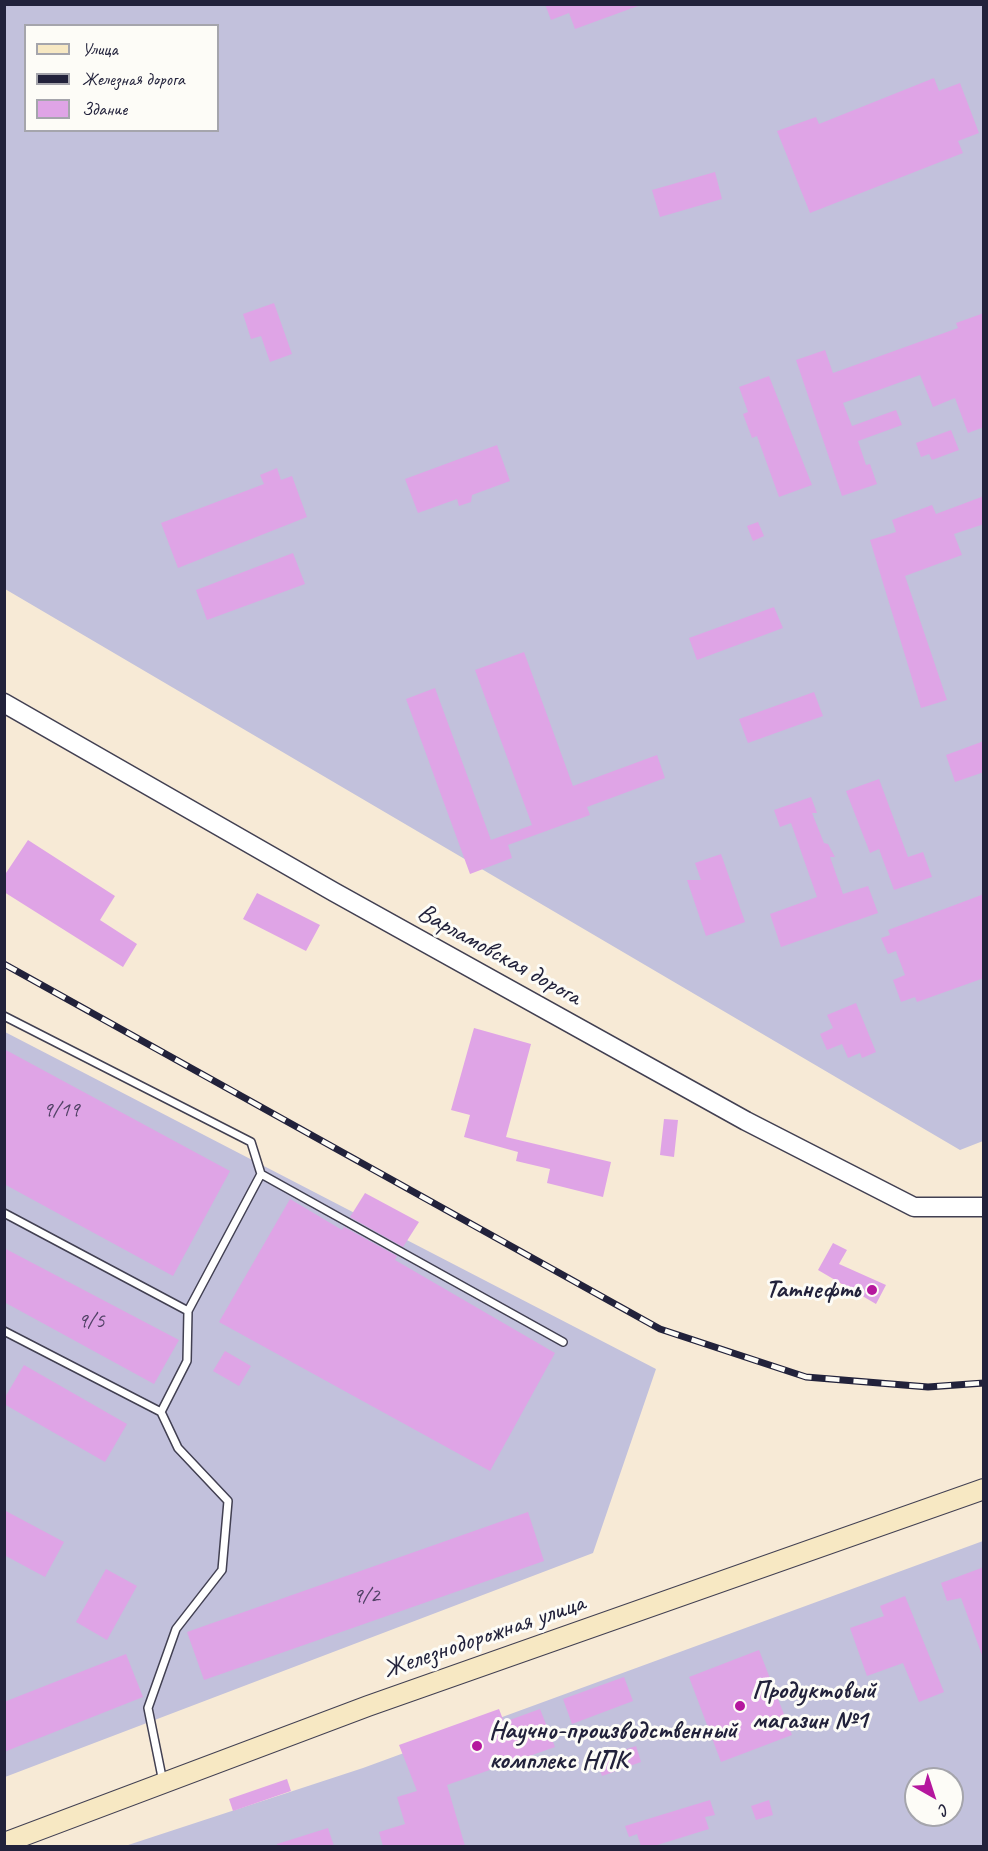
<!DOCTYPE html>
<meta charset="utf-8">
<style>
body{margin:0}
#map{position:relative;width:988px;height:1851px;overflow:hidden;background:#f7ead6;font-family:Caveat,sans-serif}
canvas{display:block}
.frame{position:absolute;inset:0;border:6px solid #22223b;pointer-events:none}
.legend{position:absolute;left:24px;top:24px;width:195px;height:108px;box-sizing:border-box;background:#fdfcf7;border:2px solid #a5a5ac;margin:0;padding:8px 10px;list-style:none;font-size:18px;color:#22223b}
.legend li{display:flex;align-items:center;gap:12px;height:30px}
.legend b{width:30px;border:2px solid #a5a5ac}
.north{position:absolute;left:904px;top:1767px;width:60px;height:60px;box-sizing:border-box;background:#fdfcf7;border:2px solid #a5a5ac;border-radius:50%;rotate:141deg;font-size:16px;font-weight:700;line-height:24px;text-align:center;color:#22223b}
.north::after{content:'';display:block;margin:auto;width:21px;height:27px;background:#b5179e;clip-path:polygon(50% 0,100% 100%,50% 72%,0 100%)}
</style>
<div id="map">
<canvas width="988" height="1851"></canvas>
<div class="frame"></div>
<ul class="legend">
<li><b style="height:8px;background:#f7e8c3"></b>Улица</li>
<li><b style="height:8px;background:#22223b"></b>Железная дорога</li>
<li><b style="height:16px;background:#dfa4e6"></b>Здание</li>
</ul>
<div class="north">С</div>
</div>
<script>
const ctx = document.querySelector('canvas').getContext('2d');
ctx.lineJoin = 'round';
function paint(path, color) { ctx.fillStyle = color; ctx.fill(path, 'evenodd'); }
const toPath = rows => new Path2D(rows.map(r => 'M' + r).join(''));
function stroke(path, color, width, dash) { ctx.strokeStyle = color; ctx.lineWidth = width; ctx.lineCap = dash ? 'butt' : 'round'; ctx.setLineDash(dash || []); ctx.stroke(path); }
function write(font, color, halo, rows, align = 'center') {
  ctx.font = font + ' Caveat,sans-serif'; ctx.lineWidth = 6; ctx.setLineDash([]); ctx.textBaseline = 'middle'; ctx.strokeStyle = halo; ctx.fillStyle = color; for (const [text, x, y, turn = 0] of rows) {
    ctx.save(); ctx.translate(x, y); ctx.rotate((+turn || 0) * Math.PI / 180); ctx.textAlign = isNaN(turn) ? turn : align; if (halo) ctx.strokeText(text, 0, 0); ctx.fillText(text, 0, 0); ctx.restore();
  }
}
paint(toPath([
 [5,5,983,5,983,1141,960,1150,5,589],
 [26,26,218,26,218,130,26,130],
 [5,1032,656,1369,593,1553,5,1777],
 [983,1541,983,1846,125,1846,363,1768],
 [916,1779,952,1779,952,1815,916,1815]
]), '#c2c1dc');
paint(toPath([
 [545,4,638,4,638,6,575,29,569,13,551,20],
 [934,78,939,91,960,83,979,133,958,141,963,153,810,213,777,131,816,117,819,124],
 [715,172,722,199,660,217,652,190],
 [274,303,292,354,270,362,261,336,251,339,243,314],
 [984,313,984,427,968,433,955,398,933,407,920,375,843,403,852,426,896,410,902,425,858,441,866,465,870,464,877,484,842,496,796,360,825,350,833,373,958,328,956,323],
 [769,376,812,485,779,497,757,436,752,438,743,414,748,412,739,387],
 [951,430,959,450,932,460,929,454,921,457,916,443],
 [497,445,510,481,472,495,471,502,459,506,457,499,418,513,405,479],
 [277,468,281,480,292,476,307,517,178,568,161,523,264,484,260,475],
 [984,496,984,524,954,534,962,555,905,576,947,700,921,708,870,540,896,532,892,520,932,505,936,514],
 [758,522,764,536,753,541,747,526],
 [293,553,305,584,207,620,196,590],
 [774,607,783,628,697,660,689,638],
 [524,652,573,786,657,755,665,778,587,807,590,815,508,845,512,858,470,874,406,699,435,688,491,840,532,825,475,670],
 [814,692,823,716,748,743,739,719],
 [984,741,984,772,955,782,946,755],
 [879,779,908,857,923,852,932,877,894,890,879,849,870,853,846,791],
 [811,797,817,813,812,813,824,843,828,844,835,857,830,857,843,894,868,886,878,913,781,947,770,914,817,897,791,823,780,827,774,810],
 [28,840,115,896,100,920,137,944,123,967,4,892,4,876],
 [721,854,745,922,706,936,687,880,701,880,695,863],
 [257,893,320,925,306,951,243,919],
 [984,894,984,978,917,1002,915,997,901,1002,893,980,905,975,896,951,888,954,881,938,890,935,888,930],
 [856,1003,876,1052,862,1058,860,1053,848,1058,842,1044,827,1050,820,1034,833,1028,827,1015],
 [474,1028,531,1044,506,1137,611,1162,603,1197,547,1183,550,1169,516,1161,518,1152,464,1137,470,1115,451,1110],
 [4,1049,230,1171,173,1276,4,1184],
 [664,1119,678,1120,674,1157,660,1155],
 [365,1193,419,1222,403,1247,350,1217],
 [290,1199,342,1230,344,1227,397,1256,395,1260,555,1353,490,1471,219,1322],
 [833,1243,847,1250,839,1264,886,1285,876,1304,818,1270],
 [4,1248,179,1340,154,1384,4,1302],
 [225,1351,251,1366,239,1386,213,1371],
 [24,1365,127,1424,105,1462,4,1404,4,1399],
 [4,1510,64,1542,45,1577,4,1555],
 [528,1512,544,1561,204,1680,187,1632],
 [984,1567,984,1655,982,1655,961,1598,947,1601,941,1583],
 [106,1569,137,1586,107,1640,76,1622],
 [905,1596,944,1692,919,1702,903,1663,867,1676,850,1628,884,1616,880,1606],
 [759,1650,792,1735,721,1762,689,1677],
 [126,1654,143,1697,4,1752,4,1702],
 [624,1677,633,1701,572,1724,563,1699],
 [499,1709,504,1722,540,1709,555,1747,447,1785,465,1846,383,1846,379,1832,405,1824,397,1797,417,1791,399,1745],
 [636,1746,641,1762,602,1776,596,1759],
 [287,1779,291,1791,233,1811,229,1799],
 [710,1800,715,1815,705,1817,709,1829,654,1846,641,1846,637,1834,629,1837,625,1826],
 [769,1800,773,1815,756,1820,751,1806],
 [328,1828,334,1846,277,1846,277,1844]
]), '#dfa4e6');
const service = toPath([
 [4,1016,251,1142,261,1174,563,1342],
 [4,1213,188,1311,187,1361,161,1412,178,1448,228,1501,222,1570,176,1629,148,1708,163,1782],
 [188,1311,261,1174],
 [4,1331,161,1412]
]);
const tertiary = toPath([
 [4,703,334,892,746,1121,914,1207,984,1207]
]);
const secondary = toPath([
 [4,1843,368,1706,984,1489]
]);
stroke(service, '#424052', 10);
stroke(tertiary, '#424052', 21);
stroke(secondary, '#424052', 22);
stroke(service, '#fff', 7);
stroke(tertiary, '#fff', 18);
stroke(secondary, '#f7e8c3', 20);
const rail = toPath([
 [4,964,660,1329,806,1377,928,1387,984,1383]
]);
stroke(rail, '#22223b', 7);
stroke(rail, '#fdfcf7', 4.5, [14]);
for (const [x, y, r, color] of [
 [872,1290,6,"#b5179e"],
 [740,1706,6,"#b5179e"],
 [477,1746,6,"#b5179e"]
]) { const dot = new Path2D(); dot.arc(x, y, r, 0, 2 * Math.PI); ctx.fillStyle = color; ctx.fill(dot); stroke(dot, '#fdfcf7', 2); }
write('22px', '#514266', null, [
 ["9/19",61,1110],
 ["9/5",91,1321],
 ["9/2",366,1596]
]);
write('26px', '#22223b', '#fdfcf7', [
 ["Варламовская дорога",499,955,29],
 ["Железнодорожная улица",484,1637,-19]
]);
write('bold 26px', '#22223b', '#fdfcf7', [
 ["Татнефть",860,1290,"right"],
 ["Продуктовый",752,1691],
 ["магазин №1",752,1721],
 ["Научно-производственный",489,1731],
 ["комплекс НПК",489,1761]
], 'left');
</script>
